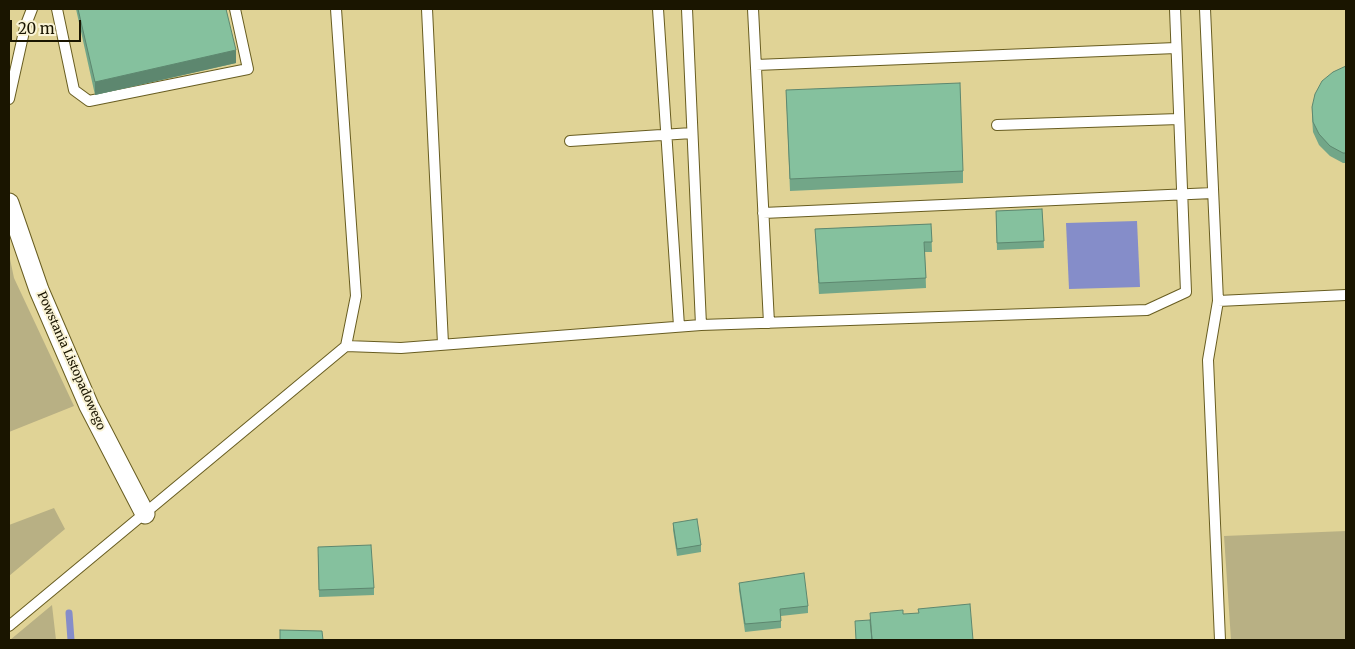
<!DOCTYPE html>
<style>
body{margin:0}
#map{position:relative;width:1355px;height:649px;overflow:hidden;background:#e0d396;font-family:Merriweather,serif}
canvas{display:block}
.frame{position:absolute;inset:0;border:10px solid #1a1500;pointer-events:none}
.scale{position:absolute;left:10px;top:20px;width:71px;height:22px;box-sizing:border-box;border:2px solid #1a1500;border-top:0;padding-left:6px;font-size:15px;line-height:18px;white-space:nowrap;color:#1a1500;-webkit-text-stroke:4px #faf4d6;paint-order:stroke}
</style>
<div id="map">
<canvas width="1355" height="649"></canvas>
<div class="frame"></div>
<div class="scale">20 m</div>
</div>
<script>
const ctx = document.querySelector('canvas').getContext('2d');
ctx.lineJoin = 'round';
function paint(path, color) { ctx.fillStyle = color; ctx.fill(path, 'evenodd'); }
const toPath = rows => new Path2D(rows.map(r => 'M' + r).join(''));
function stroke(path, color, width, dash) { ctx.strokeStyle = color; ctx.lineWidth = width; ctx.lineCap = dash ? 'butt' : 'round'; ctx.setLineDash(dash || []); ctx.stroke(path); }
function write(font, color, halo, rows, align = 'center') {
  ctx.font = font + ' Merriweather,serif'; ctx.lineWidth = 4; ctx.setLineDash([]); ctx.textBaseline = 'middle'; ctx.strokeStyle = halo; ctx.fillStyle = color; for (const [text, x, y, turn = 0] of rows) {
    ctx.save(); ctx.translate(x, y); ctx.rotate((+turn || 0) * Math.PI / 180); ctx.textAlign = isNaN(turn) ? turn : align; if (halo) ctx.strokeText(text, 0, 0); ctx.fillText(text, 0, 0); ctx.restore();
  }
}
paint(toPath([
 [9,254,14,278,74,406,9,432],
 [54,508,65,529,9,576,9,525],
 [1346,531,1346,640,1231,640,1224,536],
 [52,605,56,640,10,640]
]), '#b8b084');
paint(toPath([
 [1137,221,1140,287,1069,289,1066,223]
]), '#858dc9');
stroke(toPath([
 [69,613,71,640]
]), '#858dc9', 7);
const service = toPath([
 [57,9,74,90,89,101,248,69,235,9],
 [427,9,443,344],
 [658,9,679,326],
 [687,9,701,325],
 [753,9,769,323],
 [1205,9,1218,301,1208,360,1220,640],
 [756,65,1176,48],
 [9,99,25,27,32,9],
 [997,125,1179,119],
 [570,141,692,133],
 [763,213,1213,193],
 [1218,301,1346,295],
 [346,346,401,348,701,325,1147,310,1186,292,1175,9],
 [9,626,346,346,356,296,336,9]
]);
const minor = toPath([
 [9,203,39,290,89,406,145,514]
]);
stroke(service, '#685d21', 12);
stroke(minor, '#685d21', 21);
stroke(service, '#fff', 10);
stroke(minor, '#fff', 19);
paint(toPath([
 [76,9,226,9,236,63,95,95],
 [1346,66,1346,163,1343,163,1330,156,1319,145,1313,132,1312,117,1312,107],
 [786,90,963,171,963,183,790,191],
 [1042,209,1044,248,997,250,996,211],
 [931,224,932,252,925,252,926,288,819,294,815,229],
 [673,523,701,545,701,552,677,556,673,530],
 [318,554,374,588,374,595,319,597],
 [739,583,808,606,808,613,781,616,781,628,745,632,739,590]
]), '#72a688');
paint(toPath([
 [236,50,236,63,95,95,95,82]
]), '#5d876f');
const building = toPath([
 [78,9,226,9,236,50,95,82,78,9],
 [1346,66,1346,153,1343,153,1330,146,1319,134,1313,122,1312,107,1315,94,1322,81,1333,72,1346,66],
 [960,83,963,171,790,179,786,90,960,83],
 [1042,209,1044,241,997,243,996,211,1042,209],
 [931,224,932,242,924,242,926,278,819,283,815,229,931,224],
 [697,519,701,545,677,549,673,523,697,519],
 [371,545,374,588,319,590,318,547,371,545],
 [804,573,808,606,780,609,781,621,745,624,739,583,804,573],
 [970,604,973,640,872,640,870,613,903,610,903,614,919,613,918,609,970,604],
 [870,620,872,640,856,640,855,621,870,620],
 [280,630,322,631,323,640,280,640,280,630]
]);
paint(building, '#85c19e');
stroke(building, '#5d876f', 1);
write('12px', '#1a1500', '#faf4d6', [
 ["Powstania Listopadowego",71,361,66]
]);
</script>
